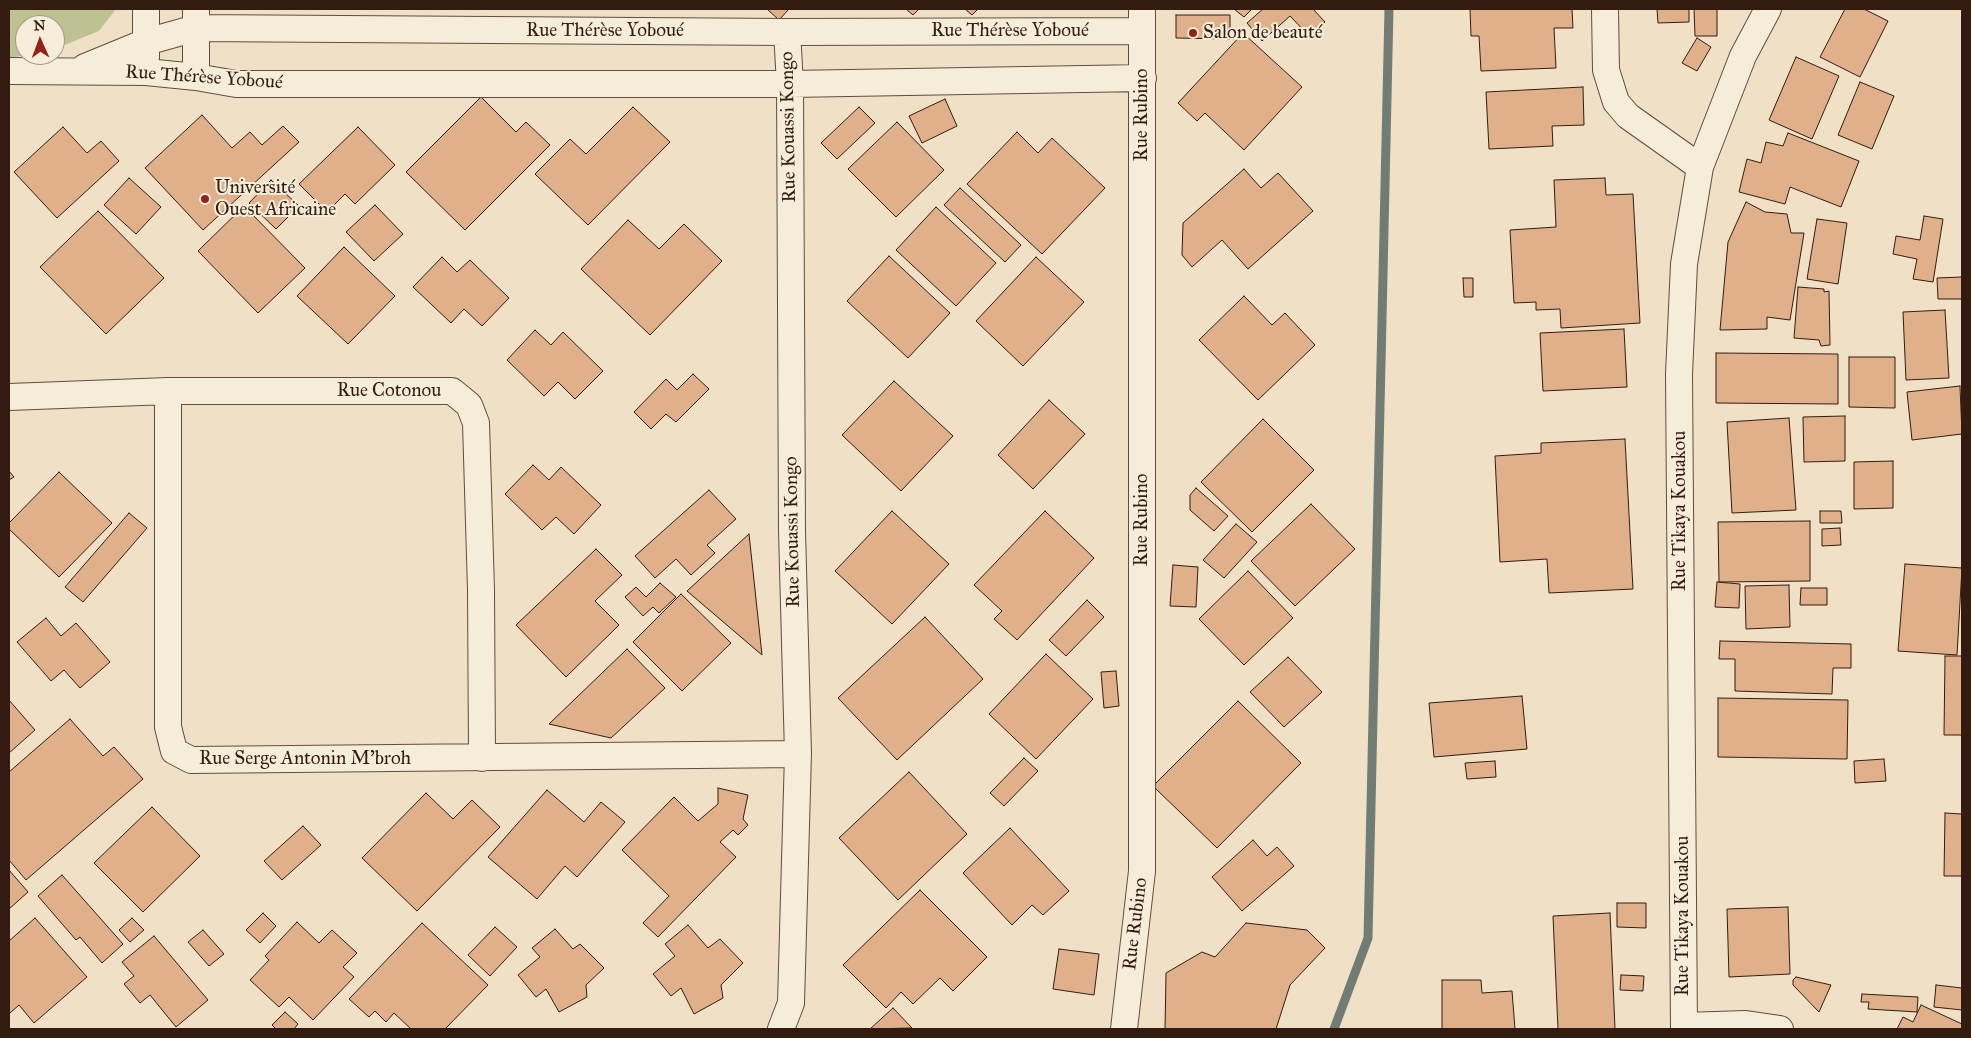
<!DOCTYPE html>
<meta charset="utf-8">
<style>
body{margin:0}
#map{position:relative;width:1971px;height:1038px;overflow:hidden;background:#f0e1c6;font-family:"IM FELL Great Primer",serif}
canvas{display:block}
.frame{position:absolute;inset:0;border:10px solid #341b11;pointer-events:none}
.north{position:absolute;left:15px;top:15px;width:50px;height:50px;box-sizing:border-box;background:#f5ecda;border:1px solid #a8988a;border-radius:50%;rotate:358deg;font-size:14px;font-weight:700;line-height:20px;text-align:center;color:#341b11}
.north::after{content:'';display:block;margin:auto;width:18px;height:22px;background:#8f2418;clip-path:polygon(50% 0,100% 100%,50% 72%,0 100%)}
</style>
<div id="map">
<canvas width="1971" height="1038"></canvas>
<div class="frame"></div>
<div class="north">N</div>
</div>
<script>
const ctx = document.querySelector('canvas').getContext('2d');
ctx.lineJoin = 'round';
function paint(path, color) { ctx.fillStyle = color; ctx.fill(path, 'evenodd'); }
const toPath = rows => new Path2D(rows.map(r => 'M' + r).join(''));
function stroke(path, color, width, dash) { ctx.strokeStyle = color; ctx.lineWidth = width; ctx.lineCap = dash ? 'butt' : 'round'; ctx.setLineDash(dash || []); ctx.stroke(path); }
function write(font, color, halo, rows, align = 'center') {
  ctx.font = font + ' "IM FELL Great Primer",serif'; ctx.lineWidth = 4; ctx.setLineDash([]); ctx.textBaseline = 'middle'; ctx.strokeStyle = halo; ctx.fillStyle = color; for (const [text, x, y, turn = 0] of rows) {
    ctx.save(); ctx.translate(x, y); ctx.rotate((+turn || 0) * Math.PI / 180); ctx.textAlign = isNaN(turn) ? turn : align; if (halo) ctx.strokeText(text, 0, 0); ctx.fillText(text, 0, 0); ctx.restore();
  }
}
paint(toPath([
 [9,9,116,9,99,31,55,49,55,25,25,25,26,55,15,57,9,57]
]), '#bec292');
stroke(toPath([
 [1334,1029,1368,938,1389,9]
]), '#717c75', 9);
const building = toPath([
 [767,9,789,9,779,20,767,9],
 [906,9,919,9,913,15,906,9],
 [965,9,978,9,972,15,965,9],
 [1234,9,1252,9,1244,17,1234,9],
 [1263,9,1313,9,1325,22,1309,36,1290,16,1262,41,1247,23,1263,9],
 [1470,9,1572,9,1573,28,1554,28,1556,68,1481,71,1479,36,1471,36,1470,9],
 [1657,9,1689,9,1689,22,1658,23,1657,9],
 [1694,9,1717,9,1717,36,1695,36,1694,9],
 [1845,9,1864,9,1888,21,1860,77,1820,57,1845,9],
 [1176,15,1230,15,1230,39,1176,38,1176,15],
 [1243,33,1302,87,1244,150,1205,113,1197,121,1178,103,1243,33],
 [1697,38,1711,47,1697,71,1682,63,1697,38],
 [1796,57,1839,76,1812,139,1769,120,1796,57],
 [1860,82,1894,96,1872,149,1838,135,1860,82],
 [1583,87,1584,125,1552,126,1553,146,1489,149,1486,92,1583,87],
 [481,97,516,132,526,122,550,145,465,230,406,172,481,97],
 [945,99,957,126,922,143,909,116,945,99],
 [633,107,670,142,588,225,535,174,570,139,586,154,633,107],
 [859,107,875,123,837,159,821,143,859,107],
 [202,115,232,148,250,132,262,145,283,126,299,142,203,230,145,168,202,115],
 [897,122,944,170,896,217,848,169,897,122],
 [63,127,87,153,101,141,119,161,57,218,14,172,63,127],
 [358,127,395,165,355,204,345,194,327,212,299,184,358,127],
 [1017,132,1038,153,1052,138,1105,188,1042,254,967,184,1017,132],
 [1788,133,1859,161,1841,207,1790,187,1785,204,1739,192,1747,159,1761,163,1766,142,1783,146,1788,133],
 [1244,169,1261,188,1278,173,1313,211,1248,269,1222,240,1192,267,1182,255,1183,223,1244,169],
 [129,178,161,207,136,234,104,205,129,178],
 [1605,178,1606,195,1633,194,1640,323,1561,328,1560,309,1536,310,1536,302,1514,303,1510,230,1556,227,1554,180,1605,178],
 [271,180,299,206,276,229,249,203,271,180],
 [960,188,1021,245,1005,262,944,205,960,188],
 [1746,202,1765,212,1787,214,1791,233,1804,233,1790,320,1767,317,1767,329,1720,330,1728,242,1746,202],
 [375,205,403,234,374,261,346,232,375,205],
 [244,206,305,268,258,313,198,251,244,206],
 [936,207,996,263,956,306,896,250,936,207],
 [98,211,164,278,106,334,40,267,98,211],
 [1924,216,1943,219,1933,282,1913,279,1917,259,1893,254,1896,236,1920,240,1924,216],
 [1817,219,1847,223,1838,284,1807,279,1817,219],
 [628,220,659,249,684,224,722,261,650,335,581,269,628,220],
 [344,247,395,296,348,344,297,296,344,247],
 [889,256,950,313,908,358,847,301,889,256],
 [442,257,457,272,470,260,509,298,482,326,464,309,451,323,413,287,442,257],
 [1036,257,1084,302,1023,366,976,321,1036,257],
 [1962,277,1962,299,1938,299,1937,278,1962,277],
 [1463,278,1473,278,1473,297,1464,297,1463,278],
 [1798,287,1824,289,1824,292,1829,291,1830,345,1821,346,1819,340,1794,338,1798,287],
 [1244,296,1272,325,1285,313,1315,345,1258,400,1199,340,1244,296],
 [1945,310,1949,378,1906,380,1903,312,1945,310],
 [1624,329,1627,387,1543,391,1540,333,1624,329],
 [535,330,551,345,563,332,603,371,575,399,558,382,544,396,507,360,535,330],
 [1716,353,1838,354,1838,404,1716,403,1716,353],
 [1849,357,1895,357,1895,408,1849,407,1849,357],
 [693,374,709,389,676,422,666,414,651,429,634,412,666,379,677,390,693,374],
 [894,381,953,436,901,491,842,435,894,381],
 [1960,386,1962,434,1912,440,1907,392,1960,386],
 [1049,400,1085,434,1033,489,998,455,1049,400],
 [1845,416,1845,461,1804,462,1803,417,1845,416],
 [1789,418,1796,510,1732,513,1727,422,1789,418],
 [1263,419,1314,470,1252,532,1201,482,1263,419],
 [1625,439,1633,589,1549,593,1547,559,1500,562,1495,456,1541,453,1541,443,1625,439],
 [1893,461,1893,508,1854,509,1854,462,1893,461],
 [533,465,549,480,561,467,601,505,574,534,556,517,542,530,505,494,533,465],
 [9,471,14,477,9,480,9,471],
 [59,472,112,523,59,577,9,529,9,523,59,472],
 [1196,488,1228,516,1214,531,1190,510,1190,495,1196,488],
 [709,490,736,519,707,545,715,553,691,575,676,559,655,578,635,556,709,490],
 [1311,504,1355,549,1295,606,1251,561,1311,504],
 [892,511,949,564,892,624,835,571,892,511],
 [1045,511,1094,558,1017,640,994,619,1002,611,974,585,1045,511],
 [1820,511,1841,511,1842,523,1820,523,1820,511],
 [129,513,147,528,83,602,65,587,129,513],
 [1810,521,1810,581,1719,582,1718,522,1810,521],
 [1236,524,1257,542,1224,578,1203,560,1236,524],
 [1840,528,1841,545,1822,546,1822,529,1840,528],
 [749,534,762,655,687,591,749,534],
 [596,549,622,575,595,601,619,625,566,677,516,625,596,549],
 [1905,564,1962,568,1957,655,1898,651,1905,564],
 [1173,565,1198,567,1196,607,1170,606,1173,565],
 [1248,571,1293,618,1244,665,1199,619,1248,571],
 [1717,582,1740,584,1739,608,1715,607,1717,582],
 [660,583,676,597,659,613,653,607,643,616,625,597,636,587,646,597,660,583],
 [1789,585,1790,627,1746,629,1745,586,1789,585],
 [1801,588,1827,588,1827,605,1800,605,1801,588],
 [681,594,731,643,682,691,633,642,681,594],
 [1087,600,1104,617,1066,656,1049,640,1087,600],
 [925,617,983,679,897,760,838,698,925,617],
 [46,618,61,636,76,623,110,662,80,688,64,670,51,681,17,642,46,618],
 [1720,641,1851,644,1851,668,1833,668,1832,694,1735,691,1735,659,1719,659,1720,641],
 [627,649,665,688,611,738,549,724,627,649],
 [1046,654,1093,699,1036,759,989,714,1046,654],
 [1945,656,1962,656,1962,735,1944,735,1945,656],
 [1288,657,1322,692,1284,727,1250,692,1288,657],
 [1116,671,1119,706,1104,708,1101,672,1116,671],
 [1522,696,1527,749,1434,757,1429,703,1522,696],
 [1718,698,1848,700,1847,759,1718,757,1718,698],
 [9,700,35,730,9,753,9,700],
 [1238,701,1301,763,1217,848,1153,786,1238,701],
 [70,719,103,756,114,747,143,779,26,880,9,860,9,772,70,719],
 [1024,758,1038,771,1004,806,990,793,1024,758],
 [1884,759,1886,781,1855,783,1854,761,1884,759],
 [1495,761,1496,777,1467,779,1465,763,1495,761],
 [909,772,967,834,898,900,839,838,909,772],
 [718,788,748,795,743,819,748,825,738,835,733,830,720,842,736,857,658,937,643,923,669,896,622,850,674,797,698,821,718,804,718,788],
 [547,790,584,822,601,802,625,822,577,877,565,866,537,899,488,857,547,790],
 [426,793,453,819,472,800,500,827,417,911,362,858,426,793],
 [152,807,200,856,143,912,94,863,152,807],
 [1945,813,1962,814,1962,876,1944,876,1945,813],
 [303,826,321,845,282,880,264,861,303,826],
 [1010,828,1069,891,1043,915,1032,905,1012,925,963,873,1010,828],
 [1253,840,1267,856,1277,847,1294,866,1242,911,1212,877,1253,840],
 [9,870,28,892,9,909,9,870],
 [62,875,123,944,102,963,80,937,76,940,38,896,62,875],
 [920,890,987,957,953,991,940,978,913,1004,901,992,886,1008,843,965,920,890],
 [1617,903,1646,903,1646,928,1617,927,1617,903],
 [1788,907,1790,974,1729,977,1727,909,1788,907],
 [263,913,276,926,260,943,246,930,263,913],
 [1610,913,1615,1029,1558,1029,1553,916,1610,913],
 [35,918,87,977,34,1023,19,1005,10,1013,9,1011,9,941,35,918],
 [132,918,144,930,130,942,119,930,132,918],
 [297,922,319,943,332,930,357,953,343,967,354,977,313,1020,289,997,279,1007,250,980,269,960,265,956,297,922],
 [422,923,488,985,445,1029,411,1029,394,1013,386,1022,375,1011,369,1017,349,999,422,923],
 [1246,923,1307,930,1325,948,1290,985,1276,1029,1165,1029,1166,973,1202,952,1215,957,1246,923],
 [688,925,708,948,720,939,743,963,721,985,723,998,694,1014,681,988,671,996,653,974,675,956,665,944,688,925],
 [495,927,517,947,490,976,468,955,495,927],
 [555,929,573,949,580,944,604,968,586,985,587,997,559,1012,546,989,536,997,518,975,540,957,532,948,555,929],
 [203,930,224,954,209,966,188,942,203,930],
 [154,936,208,1000,176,1027,150,995,140,1003,124,984,134,976,122,962,154,936],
 [1059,949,1099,954,1094,995,1053,989,1059,949],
 [1621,975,1644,976,1643,991,1620,990,1621,975],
 [1796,977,1831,985,1819,1012,1793,985,1793,980,1796,977],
 [1442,980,1481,980,1482,993,1512,991,1515,1029,1442,1029,1442,980],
 [1936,985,1962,988,1962,1010,1934,1007,1936,985],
 [1862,994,1918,997,1917,1012,1868,1009,1869,1002,1861,1002,1862,994],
 [1921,1005,1962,1024,1962,1029,1897,1029,1903,1017,1913,1022,1921,1005],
 [893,1008,912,1028,870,1029,893,1008],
 [285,1012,298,1024,294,1029,276,1029,272,1025,285,1012]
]);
paint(building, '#e0b08b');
stroke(building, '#341b11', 1);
const street = toPath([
 [1605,9,1606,70,1616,102,1628,116,1700,167],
 [146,58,146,9],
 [85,67,146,42,196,28,787,32,1142,31],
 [9,71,146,72,196,77,236,84,790,84,1143,78],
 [196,77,196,9],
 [168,391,168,727,174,751,191,760,798,754],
 [9,397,168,391,452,391,469,405,476,423,481,590,482,758],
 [1684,1026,1746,1024,1780,1029],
 [781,1029,791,1003,798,754,792,531,790,84,787,32],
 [1124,1029,1142,871,1142,9],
 [1684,1029,1679,374,1684,264,1700,167,1743,56,1768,9]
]);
stroke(street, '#634c3e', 28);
stroke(street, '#f5ecda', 26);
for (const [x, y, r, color] of [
 [1193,33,5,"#8f2418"],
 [205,199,5,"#8f2418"]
]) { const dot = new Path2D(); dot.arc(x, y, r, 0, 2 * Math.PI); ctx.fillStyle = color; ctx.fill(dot); stroke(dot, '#f5ecda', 2); }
write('19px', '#341b11', '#f5ecda', [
 ["Rue Thérèse Yoboué",605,31],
 ["Rue Thérèse Yoboué",1010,31],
 ["Rue Thérèse Yoboué",204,78,4],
 ["Rue Rubino",1142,115,-90],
 ["Rue Kouassi Kongo",789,127,-91],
 ["Rue Cotonou",389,391],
 ["Rue Tikaya Kouakou",1680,511,-90],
 ["Rue Rubino",1142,520,-90],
 ["Rue Kouassi Kongo",793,532,-91],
 ["Rue Serge Antonin M'broh",305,759],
 ["Rue Tikaya Kouakou",1683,916,-90],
 ["Rue Rubino",1136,924,-83]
]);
write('19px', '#341b11', '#f5ecda', [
 ["Salon de beauté",1203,33],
 ["Université",215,188],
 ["Ouest Africaine",215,210]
], 'left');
</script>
